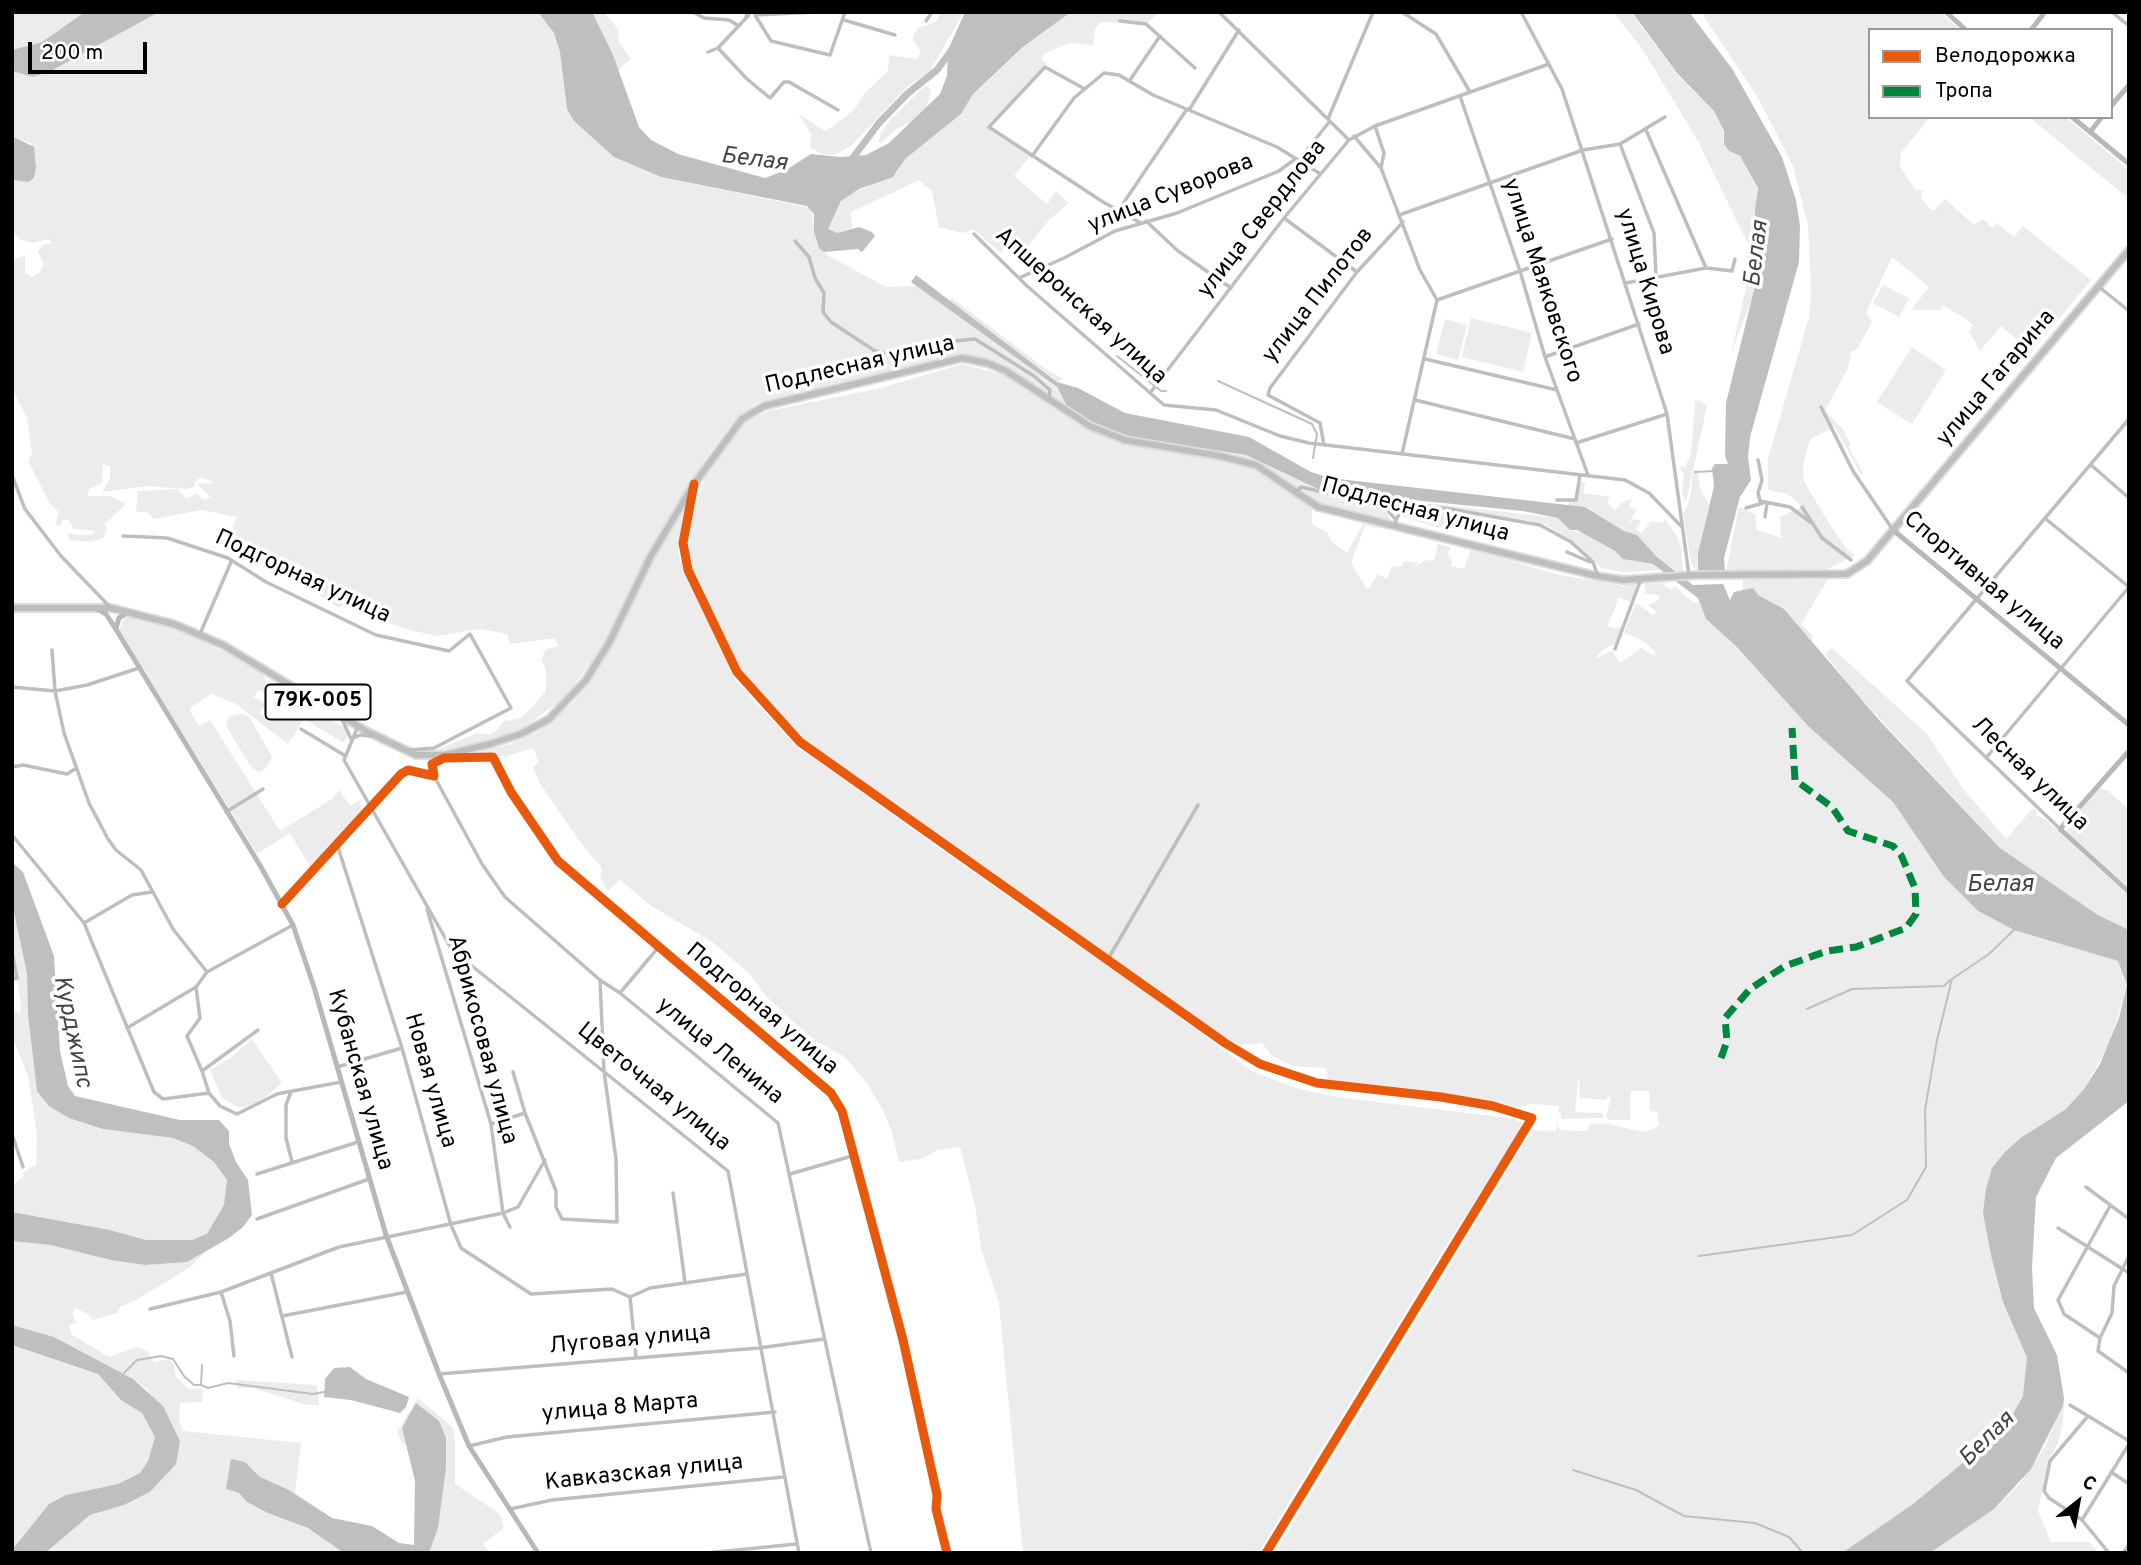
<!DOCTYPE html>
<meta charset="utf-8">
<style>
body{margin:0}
#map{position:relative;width:2141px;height:1565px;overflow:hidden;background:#fff;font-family:Overpass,sans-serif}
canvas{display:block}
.frame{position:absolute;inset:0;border:14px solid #000;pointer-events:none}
.legend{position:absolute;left:1868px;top:28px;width:245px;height:91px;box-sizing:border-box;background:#fff;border:2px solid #999;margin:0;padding:9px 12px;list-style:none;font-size:21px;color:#000}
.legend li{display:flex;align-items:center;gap:14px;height:35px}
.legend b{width:35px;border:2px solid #999}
.north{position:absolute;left:2043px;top:1467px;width:70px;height:70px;-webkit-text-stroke:5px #fff;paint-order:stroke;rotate:31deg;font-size:19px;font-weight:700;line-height:28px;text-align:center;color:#000}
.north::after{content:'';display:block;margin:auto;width:24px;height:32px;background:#000;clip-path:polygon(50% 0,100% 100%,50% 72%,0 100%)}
.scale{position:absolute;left:28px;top:42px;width:119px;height:32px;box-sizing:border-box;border:4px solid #000;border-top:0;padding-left:9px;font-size:21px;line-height:24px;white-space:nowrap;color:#000;-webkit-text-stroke:5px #fff;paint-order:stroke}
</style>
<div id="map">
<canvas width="2141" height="1565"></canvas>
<div class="frame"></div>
<ul class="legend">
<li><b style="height:9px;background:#e8590c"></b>Велодорожка</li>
<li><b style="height:9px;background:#00873e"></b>Тропа</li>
</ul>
<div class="north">С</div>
<div class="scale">200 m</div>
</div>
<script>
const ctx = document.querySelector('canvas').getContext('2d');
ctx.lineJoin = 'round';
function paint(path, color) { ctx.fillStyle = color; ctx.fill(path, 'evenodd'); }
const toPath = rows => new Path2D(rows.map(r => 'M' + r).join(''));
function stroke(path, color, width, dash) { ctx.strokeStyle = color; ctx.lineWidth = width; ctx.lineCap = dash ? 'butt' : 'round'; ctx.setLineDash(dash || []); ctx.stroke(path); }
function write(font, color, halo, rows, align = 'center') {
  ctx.font = font + ' Overpass,sans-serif'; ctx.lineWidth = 7; ctx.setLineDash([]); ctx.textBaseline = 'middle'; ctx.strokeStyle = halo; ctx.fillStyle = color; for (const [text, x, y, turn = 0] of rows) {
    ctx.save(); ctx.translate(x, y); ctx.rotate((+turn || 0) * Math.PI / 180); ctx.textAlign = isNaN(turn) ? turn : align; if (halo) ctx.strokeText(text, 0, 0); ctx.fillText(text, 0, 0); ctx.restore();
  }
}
paint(toPath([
 [12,12,85,12,42,42,15,50],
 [159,12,538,12,554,33,560,52,567,109,574,121,614,157,661,177,811,208,817,245,827,255,886,287,917,286,928,292,1057,388,1067,406,1091,423,1123,436,1150,443,1246,455,1321,491,1558,518,1570,530,1584,534,1618,553,1623,559,1653,564,1661,570,1622,572,1602,568,1569,539,1545,524,1527,520,1383,501,1392,523,1334,509,1316,504,1286,479,1256,463,1227,454,1168,447,1125,438,1107,431,1093,425,1080,417,1055,397,1005,366,979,356,949,357,756,403,734,421,706,458,641,567,601,650,563,699,520,730,477,745,434,751,478,733,489,735,496,731,504,721,521,718,534,705,546,691,546,670,541,659,546,649,559,646,554,638,510,644,507,634,481,629,437,636,409,630,356,612,358,608,346,591,332,597,345,605,338,607,322,597,291,575,291,561,236,536,233,526,237,517,201,510,154,519,147,512,136,512,138,491,177,489,186,498,197,494,204,500,211,497,197,484,213,483,202,477,196,480,194,487,186,489,146,486,102,492,110,479,110,466,103,464,102,483,89,489,88,496,110,496,126,504,105,524,107,530,103,538,90,542,69,540,68,534,91,535,96,531,74,529,68,519,63,520,60,526,55,524,59,512,50,504,28,461,32,454,27,418,12,388,12,260,25,255,25,273,32,277,40,272,44,264,38,252,43,245,52,243,48,239,32,243,21,240,12,231,12,180,28,181,34,178,36,169,32,144,12,136,12,71,33,77,49,72],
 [592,12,604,12,618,29,619,42,631,59,618,70],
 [941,12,964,12,930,71,906,88,851,146,835,155,821,154,810,147,811,134,798,113,824,131,831,128,854,110,864,94,888,71,889,55,917,59,921,52,913,40,914,34,918,28,936,22],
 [1071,12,1159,12,1146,24,1100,22,1095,29,1093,45,1069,43,1046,53,1041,59,1047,64,989,124,989,127,1030,156,1014,176,1047,204,1056,191,1069,203,1049,220,1026,248,1011,240,1001,253,973,229,962,233,939,227,932,191,919,180,851,212,852,228,837,233,829,231,828,228,844,197,896,174,905,159,961,114,973,94,1024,47],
 [1613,12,1631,12,1677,74,1714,111,1723,130,1724,145,1729,151,1740,156,1757,187,1755,238,1759,264,1755,291,1731,354,1746,287,1748,244,1698,141,1641,47],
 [1701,12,1940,12,1961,30,1870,30,1870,117,1930,117,1901,153,1900,167,1915,189,1923,191,1921,198,1931,210,1935,210,1945,199,1974,225,1983,219,1992,228,1997,223,2014,237,2023,226,2091,280,2031,352,2001,326,1980,351,1969,331,1973,325,1966,319,1943,305,1940,310,1911,310,1929,287,1892,257,1866,312,1872,322,1857,349,1851,352,1848,368,1825,411,1843,429,1851,445,1849,448,1863,473,1861,475,1835,427,1810,439,1803,465,1804,481,1830,525,1847,549,1855,555,1827,569,1726,571,1739,507,1755,514,1757,530,1781,538,1780,517,1802,507,1788,494,1768,490,1768,459,1809,317,1811,291,1808,225,1793,166,1757,96],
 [926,85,931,90,927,108,910,123,898,128,881,143,879,141,881,132,892,118],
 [2029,117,2065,117,2129,170,2129,199],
 [1883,285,1909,298,1899,317,1873,303],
 [952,298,1047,370,1063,379,1058,382,949,302],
 [1471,318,1532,333,1523,372,1462,357],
 [1445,319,1467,325,1458,360,1436,354],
 [1912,347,1946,370,1912,424,1877,402],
 [962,364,1008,376,1090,431,1119,442,1252,467,1312,509,1312,524,1328,533,1331,541,1347,553,1363,524,1393,530,1365,526,1351,563,1367,589,1372,588,1370,586,1378,574,1387,579,1391,567,1402,566,1404,561,1419,563,1406,572,1426,560,1434,561,1438,544,1450,547,1448,555,1452,560,1451,566,1464,569,1471,550,1456,544,1579,576,1502,559,1561,575,1624,586,1624,583,1636,583,1637,589,1631,602,1619,598,1607,626,1615,628,1622,626,1615,644,1604,649,1594,659,1612,651,1620,663,1641,648,1654,656,1656,653,1646,643,1624,632,1636,603,1653,615,1656,611,1648,605,1659,600,1659,595,1645,594,1645,584,1666,583,1664,586,1672,590,1674,586,1694,603,1699,602,1706,619,1736,646,1808,726,1893,802,1944,877,1978,911,2014,930,2118,961,2127,985,2110,1042,2084,1089,2066,1109,2044,1123,2016,1333,2027,1358,2027,1382,2023,1396,2005,1428,1913,1504,1842,1553,1275,1553,1533,1130,1556,1131,1559,1106,1532,1104,1515,1108,1456,1096,1328,1080,1326,1068,1292,1066,1272,1056,1262,1043,1240,1045,1222,1036,820,753,795,731,745,677,688,559,692,520,706,473,745,422,768,411,881,388],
 [1579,1073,1580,1098,1606,1100,1607,1097,1611,1097,1606,1117,1610,1120,1630,1120,1631,1091,1649,1091,1650,1111,1657,1112,1659,1126,1644,1132,1608,1124,1589,1124,1588,1131,1560,1130,1557,1124,1559,1112,1561,1113,1561,1119,1603,1118,1603,1113,1575,1112],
 [1699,400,1707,406,1686,502,1682,494,1684,475,1679,466,1685,467,1691,454,1695,401],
 [1697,468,1701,491,1709,504,1698,553,1697,571,1691,563,1683,514,1690,499,1693,473],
 [1580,482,1585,483,1583,493,1610,497,1607,502,1615,511,1621,503,1632,499,1629,506,1637,510,1628,524,1634,519,1641,521,1636,530,1642,533,1651,521,1662,523,1665,519,1676,534,1681,547,1683,572,1681,574,1656,556,1637,535,1624,531,1586,507,1568,506,1569,502,1577,500],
 [687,502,678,552,683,570,736,681,797,747,1063,936,1102,960,1252,1071,1296,1088,1337,1097,1515,1119,1522,1123,1521,1130,1442,1252,1258,1553,1023,1553,999,1303,981,1249,975,1205,960,1147,938,1150,921,1159,899,1162,892,1132,882,1108,867,1083,845,1057,816,1041,790,1019,765,995,750,974,711,941,651,906,620,880,608,891,600,877,602,868,583,846,539,782,533,767,539,762,533,748,507,756,464,756,511,744,538,732,573,703,599,668,650,564],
 [1419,506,1445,511,1448,523,1444,527,1436,527,1401,516,1407,510],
 [1743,577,1826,577,1828,579,1801,624,1813,636,1812,641,1784,609,1757,595,1753,588,1743,590],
 [125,616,176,627,261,671,268,685,264,692,258,690,254,697,265,704,260,713,269,720,276,714,283,720,289,713,285,709,281,714,279,712,288,698,304,697,322,707,331,720,345,728,348,734,344,743,304,719,288,744,236,704,211,694,189,709,199,726,210,720,280,831,332,799,339,790,350,806,360,800,362,813,311,868,290,833,257,854,119,630],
 [1832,648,1927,734,1964,790,2006,839,2033,808,2038,812,2036,815,2046,820,2129,896,2129,930,2098,915,2000,848,1852,689,1825,654],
 [240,714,249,716,272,757,266,768,259,772,251,767,226,726,229,716],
 [2099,788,2108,791,2129,809,2129,888,2067,832,2068,826],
 [12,903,27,974,28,1015,37,1091,103,1129,173,1138,193,1146,214,1162,227,1180,225,1205,207,1234,192,1240,146,1240,110,1230,12,1212,12,1177,14,1184,24,1176,23,1172,36,1165,37,1136,28,1076,12,1036,12,1010,20,1013,21,1006,12,947],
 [252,1039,282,1083,264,1098,246,1107,238,1107,222,1098,210,1070,232,1057],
 [12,1241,51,1245,111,1260,145,1265,187,1262,206,1251,189,1268,136,1300,121,1306,116,1313,93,1320,88,1314,75,1308,73,1314,76,1323,69,1325,71,1334,109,1357,137,1347,147,1351,154,1362,169,1359,174,1365,176,1377,189,1389,203,1389,202,1402,180,1403,179,1421,183,1431,301,1443,295,1494,260,1477,245,1462,239,1493,247,1502,308,1528,344,1553,45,1553,90,1515,124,1505,150,1492,175,1464,180,1441,147,1389,133,1379,54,1337,12,1325],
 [12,1345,98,1374,121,1400,142,1413,155,1437,148,1461,140,1473,118,1484,66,1495,49,1504,12,1550],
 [235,1380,317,1385,319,1405,307,1405,253,1388,238,1388],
 [418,1398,452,1427,455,1436,455,1484,497,1512,502,1519,504,1528,483,1544,491,1553,429,1553,438,1528,446,1468,446,1438,402,1428,406,1444,402,1443,397,1432],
 [2064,1398,2063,1423,2058,1443,2048,1461,2038,1511,2051,1542,2090,1542,2097,1551,2106,1553,1930,1553,1994,1509,2018,1486,2045,1447]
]), '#ececec');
paint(toPath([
 [85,12,159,12,49,72,33,77,12,71,12,50,42,42],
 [538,12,592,12,613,55,639,127,651,140,678,154,765,178,786,170,811,154,841,157,866,155,889,143,940,94,947,76,948,50,965,12,1071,12,1023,47,973,94,961,114,905,159,893,177,859,189,841,201,828,229,837,233,859,227,872,232,875,236,862,252,858,249,824,252,819,248,814,232,814,214,807,206,661,177,614,157,574,121,567,109,560,52,554,33],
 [1632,12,1689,12,1733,70,1752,104,1782,157,1796,200,1800,226,1799,262,1750,437,1748,457,1751,480,1740,497,1724,558,1725,571,1698,571,1698,553,1714,486,1712,468,1715,464,1728,464,1725,456,1726,403,1758,274,1755,210,1758,188,1740,156,1729,151,1724,144,1724,131,1714,111,1677,73],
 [12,136,34,147,36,168,34,178,28,182,12,180],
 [916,275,1057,382,1078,388,1125,413,1249,437,1311,472,1330,478,1585,507,1624,531,1637,535,1656,556,1693,585,1723,584,1730,600,1734,592,1753,588,1758,595,1784,609,1879,720,2000,848,2098,915,2129,930,2129,1101,2056,1158,2036,1197,2032,1268,2034,1308,2057,1355,2064,1398,2063,1406,2031,1469,1994,1509,1930,1553,1842,1553,1913,1504,2005,1428,2023,1396,2027,1358,2003,1302,1991,1255,1983,1213,1986,1189,1992,1168,2005,1152,2022,1137,2066,1109,2084,1089,2100,1064,2119,1018,2127,985,2118,961,2014,930,1978,911,1944,877,1893,802,1808,726,1736,646,1706,619,1698,598,1653,564,1623,559,1615,551,1577,530,1570,530,1558,518,1523,511,1322,491,1246,455,1124,436,1079,416,1067,406,1057,387,911,282],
 [12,862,23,872,54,956,60,1051,68,1086,75,1096,180,1120,219,1120,229,1131,229,1144,236,1162,248,1180,252,1215,243,1227,229,1238,187,1262,145,1265,111,1260,51,1245,12,1241,12,1212,110,1230,146,1240,192,1240,207,1234,224,1205,227,1180,214,1162,193,1146,173,1138,103,1129,69,1118,49,1106,37,1091,28,1015,27,974,12,903],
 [12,1325,54,1337,133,1379,163,1406,180,1441,176,1464,150,1492,124,1505,90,1515,45,1553,12,1553,12,1550,49,1504,66,1495,118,1484,140,1473,148,1461,155,1437,142,1413,121,1400,98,1374,12,1345],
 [350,1367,366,1379,409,1397,406,1407,400,1413,351,1400,324,1397,325,1379,334,1368],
 [416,1403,439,1421,446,1438,446,1468,438,1528,429,1553,344,1553,308,1528,268,1513,247,1502,239,1493,226,1489,231,1459,245,1462,260,1477,289,1490,332,1518,372,1526,399,1543,414,1545,415,1481,402,1428]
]), '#bfbfbf');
stroke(toPath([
 [1117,356,1161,391,1166,391],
 [1218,381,1312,424,1317,434,1313,458],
 [1695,472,1714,471],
 [1807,1009,1852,989,1944,986,1950,980],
 [1699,1256,1852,1235,1907,1200,1926,1167,1925,1110,1937,1040,1952,979,1989,954,2016,928],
 [202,1365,201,1385,208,1388,228,1383,313,1394,324,1392],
 [124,1373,137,1360,161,1356,173,1359,184,1376,194,1385,200,1385],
 [1573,1470,1636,1490,1684,1516,1755,1523,1789,1537,1803,1553]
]), '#bfbfbf', 2);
stroke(toPath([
 [849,163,879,123,907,94,937,70,953,48]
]), '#bfbfbf', 7);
const primary = toPath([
 [12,608,111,608,174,624,223,645,368,732,416,755,445,755,490,744,521,734,549,719,586,680,609,643,651,556,694,484,742,419,764,406,962,358,987,363,1006,371,1090,426,1125,440,1220,456,1256,465,1318,507,1597,576,1623,580,1697,575,1847,574,1867,561,2129,250]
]);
stroke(primary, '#dbdbdb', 10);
stroke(toPath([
 [693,12,704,18,729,20,739,26],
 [1219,12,1349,140],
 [1402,12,1436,34,1470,92],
 [1521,12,1562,89,1667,414,1689,575],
 [2112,12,2129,26],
 [755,15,771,41,830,55,845,12],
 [755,15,816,12],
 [844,20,895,35],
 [926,21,932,12],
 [1120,21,1146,24,1195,68],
 [718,48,747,79,770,98,784,82,789,82,838,110],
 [708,52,718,48,748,16],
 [1130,80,1160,36],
 [1083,88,1045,67,989,127,1103,202,1141,223],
 [1460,96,1520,271,1545,357,1588,475],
 [1189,110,1239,30],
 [1328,119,1373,12],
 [1375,126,1384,153,1381,168],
 [1646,130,1706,268],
 [1354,136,1381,168,1420,270,1437,300,1402,454],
 [1620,144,1654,233,1656,277],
 [1032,156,1074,98,1104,73,1119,75,1153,95,1277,147,1319,173],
 [1299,160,1330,121],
 [1118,211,1187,109],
 [1402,214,1583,150,1620,144,1665,117],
 [1284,218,1357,272],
 [1146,221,1178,251,1231,288],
 [974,234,1027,286,1164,405,1216,410,1280,436,1309,443,1625,480,1649,493,1681,526],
 [795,241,809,257,815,278,824,293,823,312,831,322,875,351,907,357,920,355,955,341,975,339,1034,376,1050,390,1049,398],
 [1019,278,1064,258,1115,231,1177,213,1279,171,1295,159],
 [1626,283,1706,268,1732,271,1735,259],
 [2098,286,2129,311],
 [1437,300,1612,239],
 [1545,357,1639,324],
 [1425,359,1557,390],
 [1150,393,1284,218,1349,140,1375,126,1549,64],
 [1415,400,1575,439],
 [1821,407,1853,471,1893,530],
 [1576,443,1667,414],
 [1324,445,1320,423,1268,395,1270,388,1357,272,1403,222],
 [1758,460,1762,480,1758,493,1760,501,1790,507,1810,522],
 [2091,465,2129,498],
 [12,475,25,509,61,556,110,607],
 [693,490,683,543,688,570,737,672,800,742,1225,1043,1260,1064,1317,1083,1441,1097,1493,1106,1532,1118,1266,1553],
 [1296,492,1301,487,1335,495,1450,509,1540,525,1571,542,1593,562,1597,574],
 [1557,500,1576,500,1580,475],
 [1382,503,1396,520,1395,525],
 [1802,507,1822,538,1851,560],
 [1746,508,1763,503],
 [1765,517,1767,503],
 [2046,519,2129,587],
 [1396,520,1401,511,1412,506],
 [123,536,167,538,228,558,266,582,376,635,449,651,470,634,511,708,434,748,409,750],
 [1567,552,1590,562],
 [200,634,231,562],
 [1615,649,1641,579],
 [52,650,55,691,64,733,89,803,108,839,116,850,141,870,173,929,207,972],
 [12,687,55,691,87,685,139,668],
 [342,719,351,739,360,735,372,736],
 [358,726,344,760,452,950,728,1171,799,1553],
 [301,729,344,755],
 [1986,758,2129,587],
 [12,767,23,765,67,774,75,769],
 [434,776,482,864,505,897,600,980,620,993,778,1123,871,1553],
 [226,812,263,789],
 [2060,829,1907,681,2129,419],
 [12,835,84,923,154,1092,163,1099,209,1093,220,1106,237,1114,277,1094,341,1082],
 [337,844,402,1048,451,1225,461,1248,531,1294,612,1289,630,1297,650,1288,747,1274],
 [282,904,401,774,408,770,434,776,432,764,444,758,493,757,511,792,558,861,831,1093,842,1111,903,1340,937,1495,936,1509,947,1553],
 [427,909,491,1124,503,1213,510,1227],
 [84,923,132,895,152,892],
 [12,952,17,978,12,979],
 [1108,959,1198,805],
 [196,987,200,1018,187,1036,202,1071,258,1030],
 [620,993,657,949],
 [127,1028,196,987,207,972,293,925],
 [337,1067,402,1048],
 [202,1071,209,1093],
 [513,1072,525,1113,556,1191,556,1207,562,1219,617,1222,616,1159,604,1071,600,980],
 [291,1092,286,1105,286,1138,292,1162],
 [491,1124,525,1113],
 [12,1134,23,1167],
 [257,1174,358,1142],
 [790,1174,852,1156],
 [2086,1187,2129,1219],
 [673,1193,685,1282],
 [257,1219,369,1179],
 [2058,1228,2129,1273],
 [2129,1256,2114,1286,2112,1313,2100,1338,2098,1351,2129,1373],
 [271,1273,292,1357],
 [221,1292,230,1321,234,1356],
 [630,1297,636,1357],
 [150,1309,221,1292,339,1247,503,1213,518,1207,545,1160],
 [282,1316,407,1292],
 [2100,1338,2064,1314,2058,1300,2110,1206],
 [439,1374,759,1348,824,1339],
 [2070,1405,2129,1441],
 [2088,1416,2050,1461,2044,1491,2049,1498,2082,1520,2109,1553],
 [469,1446,507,1437,775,1412],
 [2111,1472,2129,1484],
 [510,1509,552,1500,784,1477],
 [2082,1520,2129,1444],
 [707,1553,796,1544],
 [2123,1553,2129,1545]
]), '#bebebe', 3.5);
stroke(toPath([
 [1946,12,1966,30],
 [747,16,749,12],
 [2031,30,2045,12],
 [2111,106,2129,85],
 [2072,117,2129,164],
 [2090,132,2102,117],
 [1893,530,2129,725],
 [96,608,106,614,117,631,261,867,293,925,314,987,386,1235,439,1374,469,1446,538,1553],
 [116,628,119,618,128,612],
 [2129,751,2060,829,2129,892]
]), '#b8b8b8', 5);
stroke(primary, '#bebebe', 6);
stroke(toPath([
 [1721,1058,1727,1041,1725,1018,1750,989,1785,966,1827,951,1856,947,1906,928,1916,914,1915,888,1901,855,1893,846,1848,831,1832,807,1795,780,1792,728]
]), '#00873e', 7, [14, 7]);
stroke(toPath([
 [694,484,683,543,688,570,737,672,800,742,1225,1043,1260,1064,1317,1083,1441,1097,1493,1106,1532,1118,1266,1553],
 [282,904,401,774,408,770,434,776,432,764,444,758,493,757,511,792,558,861,831,1093,842,1111,903,1340,937,1495,936,1509,947,1553]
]), '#e8590c', 9);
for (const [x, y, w] of [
 [318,702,105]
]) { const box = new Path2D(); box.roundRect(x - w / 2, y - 17.5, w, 35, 5); ctx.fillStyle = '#fff'; ctx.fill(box); stroke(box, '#000', 2); }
write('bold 21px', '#000', null, [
 ["79К-005",318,702]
]);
write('23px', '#000', '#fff', [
 ["улица Суворова",1171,195,-22],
 ["улица Свердлова",1263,220,-52],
 ["улица Маяковского",1541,281,72],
 ["улица Кирова",1644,282,73],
 ["улица Пилотов",1319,296,-52],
 ["Апшеронская улица",1080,307,42],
 ["Подлесная улица",860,366,-13],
 ["улица Гагарина",1997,379,-50],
 ["Подлесная улица",1415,511,15],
 ["Подгорная улица",302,578,25],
 ["Спортивная улица",1983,582,40],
 ["Лесная улица",2029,775,44],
 ["Подгорная улица",761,1010,40],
 ["Абрикосовая улица",481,1040,75],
 ["улица Ленина",719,1052,39],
 ["Кубанская улица",359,1080,74],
 ["Новая улица",429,1081,74],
 ["Цветочная улица",653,1088,39],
 ["Луговая улица",630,1341,-5],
 ["улица 8 Марта",620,1409,-5],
 ["Кавказская улица",644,1474,-6]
]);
write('italic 24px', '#444', '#fff', [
 ["Белая",754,161,7],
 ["Белая",1758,254,-83],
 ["Белая",2000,886],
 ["Курджипс",71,1032,78],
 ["Белая",1988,1440,-45]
]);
</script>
